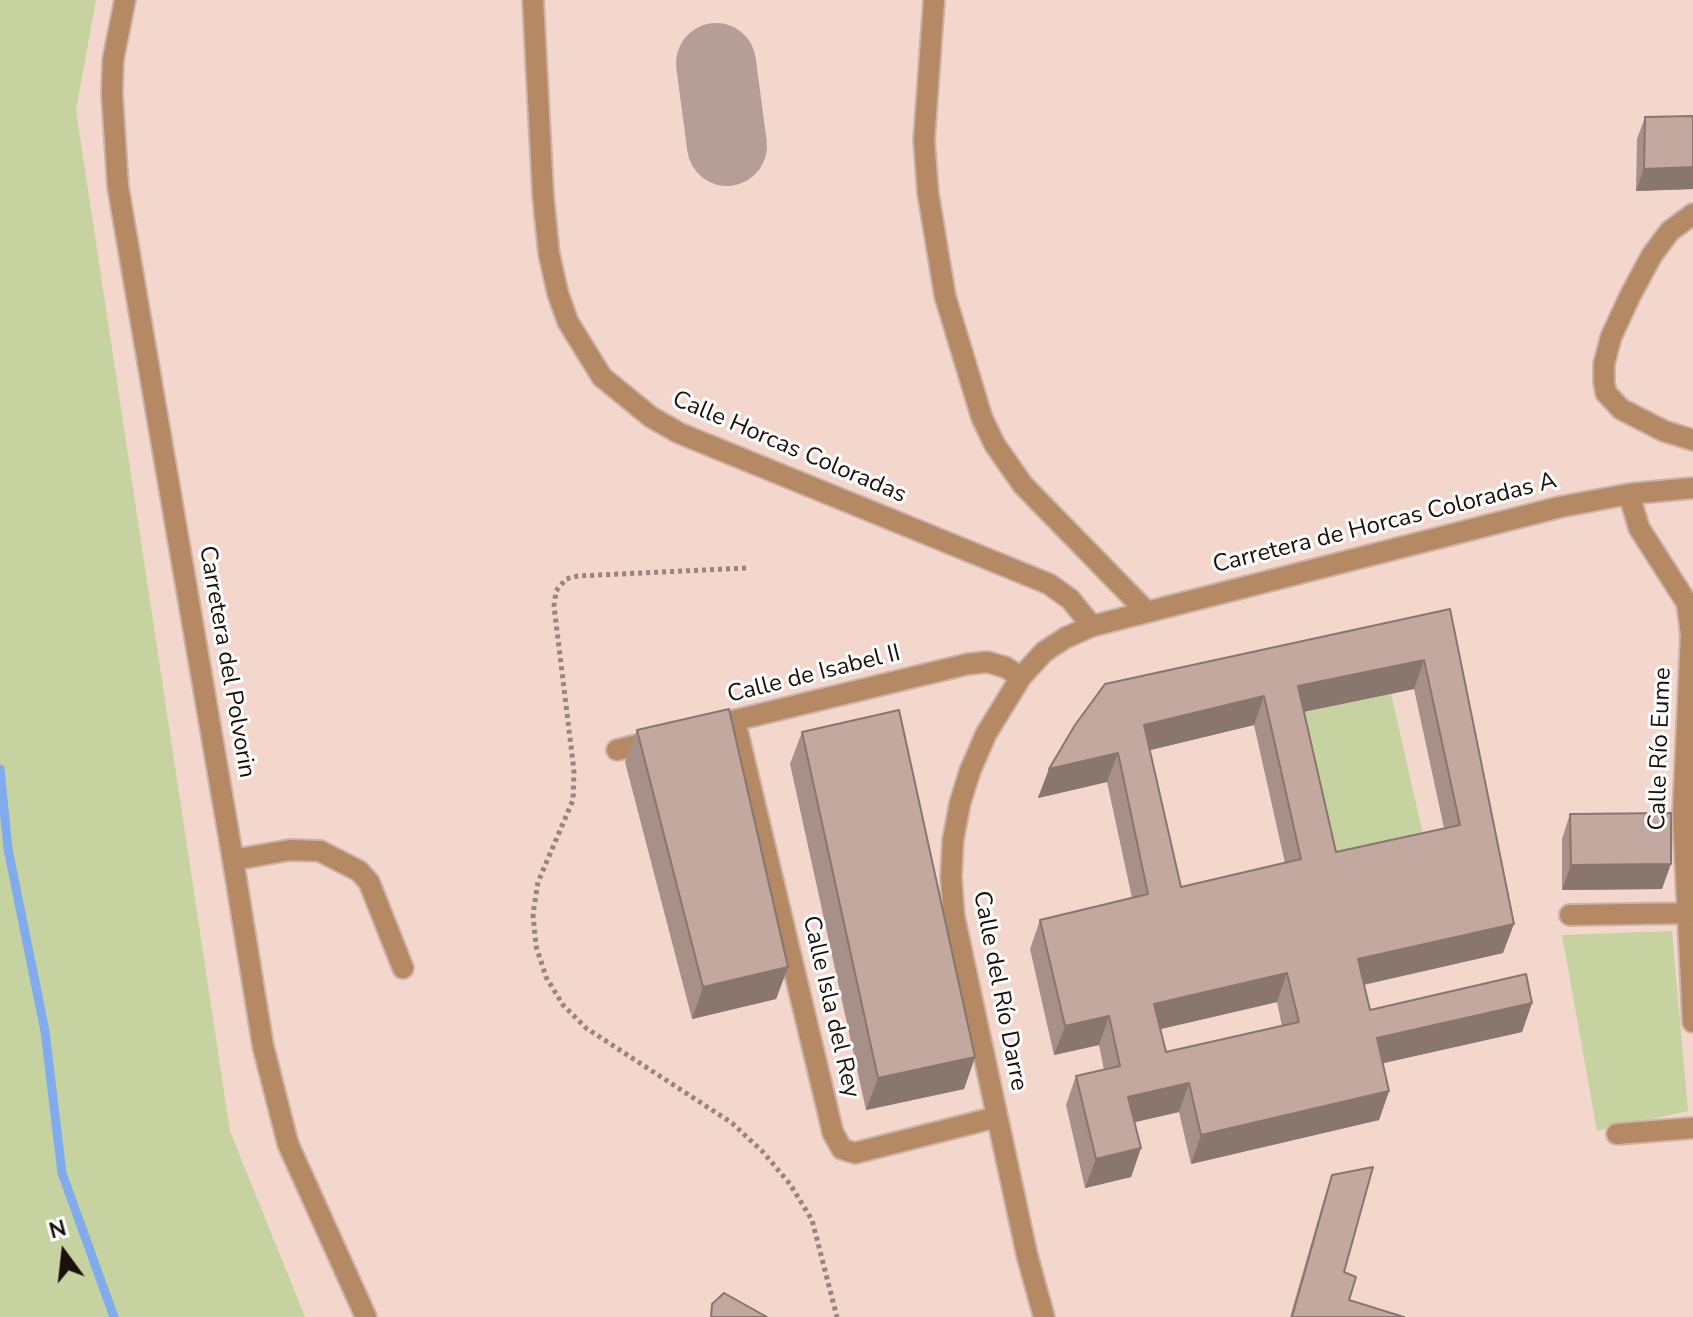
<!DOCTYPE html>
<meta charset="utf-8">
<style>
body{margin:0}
#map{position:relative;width:1693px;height:1317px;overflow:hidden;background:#f3d7cd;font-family:"Nunito Sans",sans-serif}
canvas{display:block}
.north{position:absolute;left:24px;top:1213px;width:80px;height:80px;-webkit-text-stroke:6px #fff;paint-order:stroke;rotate:345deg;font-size:22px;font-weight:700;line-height:32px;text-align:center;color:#1a110d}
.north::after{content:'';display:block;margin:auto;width:28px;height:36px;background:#1a110d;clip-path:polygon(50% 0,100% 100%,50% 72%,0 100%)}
</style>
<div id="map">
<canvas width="1693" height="1317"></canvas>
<div class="north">N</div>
</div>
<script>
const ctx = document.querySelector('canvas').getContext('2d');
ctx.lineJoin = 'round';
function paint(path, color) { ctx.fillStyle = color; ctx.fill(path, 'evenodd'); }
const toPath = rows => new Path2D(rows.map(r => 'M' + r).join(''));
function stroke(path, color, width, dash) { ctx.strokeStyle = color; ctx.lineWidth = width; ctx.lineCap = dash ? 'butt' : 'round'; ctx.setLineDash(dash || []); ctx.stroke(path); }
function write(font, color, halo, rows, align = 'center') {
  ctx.font = font + ' "Nunito Sans",sans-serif'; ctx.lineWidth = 6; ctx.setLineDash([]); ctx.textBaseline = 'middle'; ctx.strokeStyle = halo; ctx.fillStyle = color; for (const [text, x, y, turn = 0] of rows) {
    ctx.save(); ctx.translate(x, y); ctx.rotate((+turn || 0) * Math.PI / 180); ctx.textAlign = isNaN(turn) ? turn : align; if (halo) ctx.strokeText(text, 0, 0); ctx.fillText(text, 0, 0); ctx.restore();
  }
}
paint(toPath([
 [0,0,96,0,76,110,230,1131,305,1317,0,1317],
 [1391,693,1428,857,1338,877,1302,713],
 [1672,931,1688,1111,1597,1131,1562,935]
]), '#c6d3a1');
stroke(toPath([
 [0,769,8,849,45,1031,62,1173,114,1317]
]), '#80aced', 9);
stroke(toPath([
 [716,63,727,146]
]), '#b59e96', 80);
const minor = toPath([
 [125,0,113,60,112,94,118,187,233,860,263,1046,288,1144,366,1317],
 [533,0,543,195,549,254,558,294,568,322,602,377,651,417,679,433,1049,584,1070,599,1092,626],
 [934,0,924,140,928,193,945,296,982,418,995,445,1023,485,1146,611],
 [1693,214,1670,231,1652,255,1630,296,1611,337,1604,364,1604,382,1606,393,1621,409,1664,431,1693,440],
 [1629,494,1639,528,1687,603,1691,634,1683,815,1693,1022],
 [735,721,833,1133,842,1149,855,1153,997,1117],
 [724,723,968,664,987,662,1005,667,1021,677],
 [617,750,658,740],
 [233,860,290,850,320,851,359,871,369,882,403,968],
 [1570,915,1693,913],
 [1617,1134,1693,1128],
 [1044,1317,1027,1255,954,916,951,877,953,840,960,803,970,771,986,734,1021,677,1044,652,1065,638,1092,626,1560,507,1629,494,1693,488]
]);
stroke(minor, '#ccb3aa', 24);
stroke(toPath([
 [746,568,578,576,566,579,556,591,554,606,574,771,573,800,538,882,533,914,536,946,546,977,563,1005,586,1028,732,1123,763,1152,790,1184,812,1220,837,1317]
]), '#99857d', 5, [4, 4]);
stroke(minor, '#b58963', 20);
paint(toPath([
 [1693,116,1693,189,1636,191,1637,139,1645,117],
 [1450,609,1503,953,1364,985,1370,1010,1532,1003,1522,1032,1383,1063,1389,1091,1379,1120,1191,1164,1179,1112,1135,1122,1141,1148,1131,1177,1085,1188,1066,1105,1076,1076,1104,1070,1099,1045,1054,1055,1030,949,1040,920,1132,898,1107,782,1038,798,1049,769],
 [1414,689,1444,828,1336,852,1304,712],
 [1254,725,1285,863,1181,887,1150,750],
 [1277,1002,1282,1026,1166,1052,1160,1029],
 [637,730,788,967,776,999,692,1019,625,762],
 [802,732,975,1057,964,1089,866,1110,790,764],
 [1570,814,1662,889,1562,890,1562,839],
 [1332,1175,1344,1272,1349,1300,1404,1317,1290,1317,1324,1199]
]), '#a79088');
paint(toPath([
 [1693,167,1693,189,1636,191,1644,169],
 [1424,660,1414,689,1288,715,1298,686],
 [1264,696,1254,725,1134,754,1144,725],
 [1118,753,1107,782,1038,798,1049,769],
 [1671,864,1662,889,1562,890,1571,865],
 [1514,924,1503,953,1348,988,1358,959],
 [788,967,776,999,692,1019,703,987],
 [1287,973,1277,1002,1144,1033,1154,1004],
 [1532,1003,1522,1032,1366,1067,1377,1038],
 [1109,1016,1099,1045,1054,1055,1065,1026],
 [975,1057,964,1089,866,1110,878,1078],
 [1189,1083,1179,1112,1118,1126,1128,1097],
 [1389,1091,1379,1120,1191,1164,1201,1135],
 [1141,1148,1131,1177,1085,1188,1096,1159]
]), '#88766f');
const building = toPath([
 [1693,116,1693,167,1644,169,1645,117,1693,116],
 [1450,609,1514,924,1358,959,1370,1010,1526,974,1532,1003,1377,1038,1389,1091,1201,1135,1189,1083,1128,1097,1141,1148,1096,1159,1076,1076,1120,1066,1109,1016,1065,1026,1040,920,1148,894,1118,753,1049,769,1075,725,1105,684,1450,609],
 [1424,660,1460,825,1336,852,1298,686,1424,660],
 [1264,696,1301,859,1181,887,1144,725,1264,696],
 [1287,973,1299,1022,1166,1052,1154,1004,1287,973],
 [729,709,788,967,703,987,637,730,729,709],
 [899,710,975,1057,878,1078,802,732,899,710],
 [1671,813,1671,864,1571,865,1570,814,1671,813],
 [1373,1167,1344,1272,1356,1277,1349,1300,1404,1317,1292,1317,1332,1175,1373,1167],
 [724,1293,767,1317,711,1317,712,1304,724,1293]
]);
paint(building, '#c2a89e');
stroke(building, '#88766f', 2);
write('24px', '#1a110d', '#fff', [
 ["Calle Horcas Coloradas",789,448,23],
 ["Carretera de Horcas Coloradas A",1385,524,-14],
 ["Carretera del Polvorin",226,662,80],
 ["Calle de Isabel II",814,675,-14],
 ["Calle Río Eume",1661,749,-88],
 ["Calle del Río Darre",999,991,79],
 ["Calle Isla del Rey",830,1007,77]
]);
</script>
